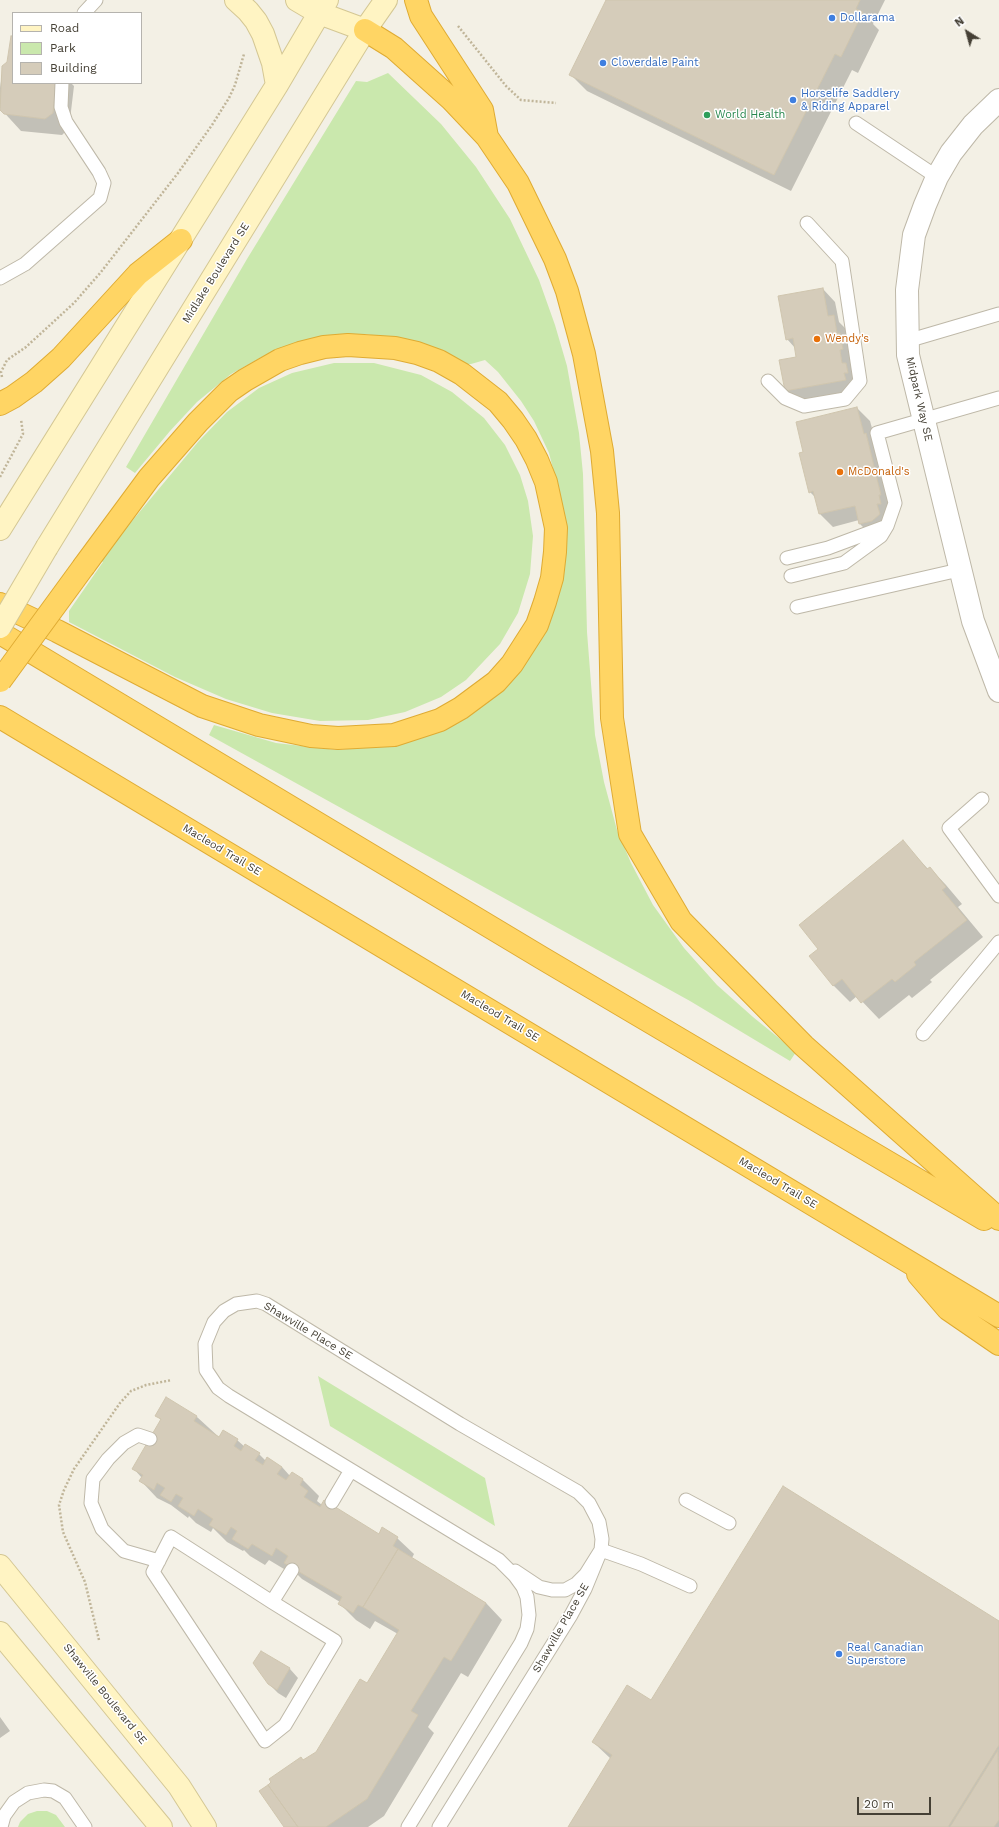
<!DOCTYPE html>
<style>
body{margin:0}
#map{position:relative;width:999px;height:1827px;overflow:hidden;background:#f3f0e5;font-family:"Work Sans",sans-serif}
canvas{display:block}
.legend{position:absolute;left:12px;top:12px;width:130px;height:72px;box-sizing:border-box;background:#fff;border:1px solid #b5b3ae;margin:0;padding:5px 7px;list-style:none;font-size:12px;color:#454035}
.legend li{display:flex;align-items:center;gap:8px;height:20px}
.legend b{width:20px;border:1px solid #b5b3ae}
.north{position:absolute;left:947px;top:12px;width:40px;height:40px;-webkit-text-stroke:3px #fff;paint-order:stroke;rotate:323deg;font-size:11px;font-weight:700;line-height:16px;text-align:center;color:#454035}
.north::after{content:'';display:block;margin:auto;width:14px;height:18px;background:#454035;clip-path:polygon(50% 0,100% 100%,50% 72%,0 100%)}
.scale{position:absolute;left:857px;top:1797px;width:74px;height:18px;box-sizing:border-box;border:2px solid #454035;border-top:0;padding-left:5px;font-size:12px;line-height:14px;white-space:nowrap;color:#454035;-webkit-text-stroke:3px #fff;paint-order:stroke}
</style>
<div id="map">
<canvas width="999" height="1827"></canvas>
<ul class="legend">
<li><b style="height:5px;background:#fff4c3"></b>Road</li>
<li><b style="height:11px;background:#cae8ad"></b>Park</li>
<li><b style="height:11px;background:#d5ccba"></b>Building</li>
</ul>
<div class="north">N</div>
<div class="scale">20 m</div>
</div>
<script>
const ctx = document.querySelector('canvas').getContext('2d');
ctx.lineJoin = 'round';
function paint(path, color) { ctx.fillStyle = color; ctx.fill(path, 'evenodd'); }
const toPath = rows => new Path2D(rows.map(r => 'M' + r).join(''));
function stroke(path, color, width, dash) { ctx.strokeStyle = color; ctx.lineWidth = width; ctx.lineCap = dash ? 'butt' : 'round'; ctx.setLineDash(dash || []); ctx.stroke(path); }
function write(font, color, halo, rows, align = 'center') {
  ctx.font = font + ' "Work Sans",sans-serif'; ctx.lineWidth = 3; ctx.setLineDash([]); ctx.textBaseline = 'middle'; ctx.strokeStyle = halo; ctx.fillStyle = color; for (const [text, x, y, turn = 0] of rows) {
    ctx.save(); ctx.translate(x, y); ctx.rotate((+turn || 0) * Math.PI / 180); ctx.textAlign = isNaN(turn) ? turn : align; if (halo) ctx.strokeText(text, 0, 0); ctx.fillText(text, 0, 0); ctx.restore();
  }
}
paint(toPath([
 [388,73,441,124,476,167,510,219,539,280,555,325,567,366,579,433,583,474,587,632,595,735,604,782,617,830,631,863,653,905,684,948,717,985,753,1017,796,1052,790,1061,690,1001,209,735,214,725,276,743,337,750,381,746,532,653,558,488,549,453,534,421,521,401,498,372,485,360,471,364,462,364,403,340,365,334,315,338,271,352,231,374,197,402,170,431,135,473,126,467,247,259,356,81,367,82],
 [334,363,374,363,421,375,452,392,484,418,505,445,520,475,528,501,533,536,530,574,518,613,500,644,466,680,441,697,405,712,368,720,320,721,272,713,226,699,175,677,69,622,69,611,103,562,101,561,112,545,198,442,227,412,259,388,292,373],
 [318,1376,485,1478,495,1526,330,1426],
 [37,1811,47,1811,56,1815,65,1827,18,1827,20,1822,28,1814]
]), '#cae8ad');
paint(toPath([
 [607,0,885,0,873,24,879,30,858,73,852,70,791,191,587,91,570,74],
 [13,37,13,83,71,83,74,86,69,128,62,135,21,131,0,108,0,88,3,67,8,62],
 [823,289,835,302,839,322,846,329,858,393,799,403,786,391,798,358,796,349,787,339],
 [857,408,870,421,894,507,873,537,860,524,859,520,833,527,820,514,816,498,810,492,804,452],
 [903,842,928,869,930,868,946,885,962,904,958,907,983,937,930,980,932,982,912,998,909,995,879,1019,857,996,850,1002,833,985,820,949],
 [166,1398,197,1417,220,1438,237,1440,245,1447,259,1454,266,1461,282,1467,290,1476,303,1480,319,1496,317,1501,322,1505,379,1535,397,1538,414,1554,412,1558,486,1603,502,1620,468,1677,461,1673,428,1727,434,1733,384,1816,368,1827,286,1827,304,1761,317,1752,367,1684,398,1634,375,1621,370,1629,356,1620,339,1603,340,1602,302,1579,291,1568,289,1572,269,1560,265,1565,250,1556,244,1550,243,1551,227,1542,213,1528,211,1532,196,1523,189,1516,188,1518,171,1505,157,1498,141,1481,142,1478,133,1468,162,1421,156,1415],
 [999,1622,999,1827,569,1827,611,1759,593,1742,651,1702],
 [261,1652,290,1669,298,1678,286,1698,278,1693,269,1684],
 [0,1717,10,1731,0,1738]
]), '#0003');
const building = toPath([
 [606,0,860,0,856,9,863,12,841,57,835,54,774,175,569,75,606,0],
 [11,36,13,36,13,83,56,83,53,113,45,119,4,114,0,110,2,66,7,62,11,36],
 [823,288,828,316,834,315,837,333,840,333,843,349,840,350,842,363,846,363,848,373,844,373,846,380,785,391,779,360,796,357,793,338,786,340,778,296,823,288],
 [857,407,864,434,866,433,881,495,879,495,881,504,877,504,880,514,872,521,859,524,855,506,819,514,813,491,809,493,799,453,803,452,796,422,857,407],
 [903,840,927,869,930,867,946,887,942,890,967,920,914,962,916,965,895,982,892,979,861,1003,842,979,833,986,809,956,818,949,799,925,903,840],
 [166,1397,197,1416,194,1421,219,1437,223,1430,238,1439,234,1446,241,1451,245,1444,260,1453,255,1460,263,1465,267,1457,282,1467,277,1474,286,1480,292,1472,303,1479,300,1485,308,1491,304,1497,320,1507,324,1500,379,1534,382,1527,398,1537,393,1546,398,1549,363,1607,358,1605,353,1613,338,1604,342,1597,284,1563,288,1556,276,1548,272,1556,252,1544,248,1549,232,1539,237,1531,231,1527,226,1535,209,1525,213,1519,198,1509,194,1516,178,1506,183,1498,176,1494,171,1502,160,1495,165,1488,157,1483,154,1490,139,1481,143,1475,132,1469,161,1419,155,1416,166,1397],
 [783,1486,999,1621,999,1745,948,1827,568,1827,612,1755,592,1742,627,1685,651,1700,783,1486],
 [398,1549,486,1603,451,1661,444,1657,411,1711,418,1715,367,1799,326,1827,298,1827,268,1785,271,1782,269,1779,301,1757,303,1760,316,1752,360,1679,367,1683,399,1630,363,1607,398,1549],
 [261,1651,290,1668,277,1690,268,1684,253,1663,261,1651],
 [998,1750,999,1820,994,1827,950,1827,998,1750],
 [268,1785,298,1827,284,1827,259,1791,268,1785]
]);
paint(building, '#d5ccba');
stroke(building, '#cfc5ae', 1);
const lane = toPath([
 [84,13,96,0],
 [856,123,937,177],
 [0,278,25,264,100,198,104,183,99,172,66,122,61,107,62,83],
 [907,341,999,314],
 [768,381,785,398,804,406,845,399,860,381,842,261,807,223],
 [787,558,828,548,887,526],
 [791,576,844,563,881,536,887,526,895,503,877,433,999,398],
 [797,607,959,570],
 [982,799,949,828,999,896],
 [923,1034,999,942],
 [150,1439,138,1435,124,1443,108,1459,93,1479,91,1503,102,1529,124,1551,159,1561],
 [686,1500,729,1523],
 [332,1502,351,1470],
 [171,1537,272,1602,335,1641,285,1725,265,1741,153,1572,171,1537],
 [515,1571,539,1587,552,1590,565,1590,576,1584,586,1574,601,1550,641,1564,690,1586],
 [272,1602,292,1570],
 [1,1827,4,1816,14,1802,28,1793,44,1790,53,1791,65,1798,85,1827],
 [408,1827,521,1643,527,1629,529,1615,527,1597,523,1587,515,1576,499,1560,229,1396,218,1388,206,1370,205,1344,214,1322,224,1311,236,1304,257,1301,266,1304,460,1424,578,1492,589,1503,599,1522,602,1539,601,1550,585,1589,571,1615,439,1827]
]);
const street = toPath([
 [999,100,973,125,951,153,937,177,925,205,914,235,907,290,908,355,973,621,999,691]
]);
const secondary = toPath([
 [236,0,248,11,256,21,263,34,273,63,277,85],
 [297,0,319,13,365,30],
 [0,529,277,85,327,0],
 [47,547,365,30,386,0],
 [0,1566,179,1786,205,1827],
 [0,1633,161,1827]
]);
const highway = toPath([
 [416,0,421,16,482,110,487,137],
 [365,30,394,48,451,99,487,137,518,183,555,259,567,291,584,354,602,451,608,513,612,718,630,834,681,921,804,1046,999,1219],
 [0,404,13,397,34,382,61,358,138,274,181,240],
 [0,604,57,631,202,706,259,725,311,736,338,738,394,735,440,720,461,708,496,682,512,664,537,625,545,602,552,578,555,552,556,528,546,482,537,460,526,439,513,420,498,402,462,374,439,361,417,353,395,348,348,345,324,347,300,353,280,360,245,380,229,391,198,422,149,478,84,566],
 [0,633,542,958,984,1219],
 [0,717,999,1316],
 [918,1274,948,1309,999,1344]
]);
stroke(lane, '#beb8a8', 15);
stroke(street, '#beb8a8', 24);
stroke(secondary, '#d4c794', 24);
stroke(highway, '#dfab33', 24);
stroke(toPath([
 [458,26,506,86,521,100,556,103],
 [2,377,1,372,7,360,26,347,74,303,101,272,178,173,212,125,229,98,235,85,244,54],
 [0,477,23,434,21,419],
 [99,1640,85,1582,63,1532,59,1505,64,1490,74,1469,120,1403,131,1391,146,1385,172,1380]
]), '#c0b599', 2.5, [2, 2]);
stroke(lane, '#fff', 13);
stroke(street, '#fff', 22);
stroke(secondary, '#fff4c3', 22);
stroke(highway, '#ffd564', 22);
const secondaryBridge = toPath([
 [0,627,47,547]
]);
const highwayBridge = toPath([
 [0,681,84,566]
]);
stroke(secondaryBridge, '#d4c794', 24, []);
stroke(highwayBridge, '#dfab33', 24, []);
stroke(secondaryBridge, '#fff4c3', 22);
stroke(highwayBridge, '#ffd564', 22);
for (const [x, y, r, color] of [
 [832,18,4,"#3f7fe0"],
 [603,63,4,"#3f7fe0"],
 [793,100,4,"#3f7fe0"],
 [707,115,4,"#2e9e5b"],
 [817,339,4,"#e8710a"],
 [840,472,4,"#e8710a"],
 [839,1654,4,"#3f7fe0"]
]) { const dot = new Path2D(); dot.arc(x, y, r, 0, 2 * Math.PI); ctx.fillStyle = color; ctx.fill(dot); stroke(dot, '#fff', 1.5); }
write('11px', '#366cbe', '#fff', [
 ["Dollarama",840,18],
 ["Cloverdale Paint",611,63],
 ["Horselife Saddlery",801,94],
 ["& Riding Apparel",801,107],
 ["Real Canadian",847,1648],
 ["Superstore",847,1661]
], 'left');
write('11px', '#27864d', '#fff', [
 ["World Health",715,115]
], 'left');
write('11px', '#454035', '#fff', [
 ["Midlake Boulevard SE",216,273,-58],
 ["Midpark Way SE",919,399,77],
 ["Macleod Trail SE",222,850,31],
 ["Macleod Trail SE",500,1016,31],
 ["Macleod Trail SE",778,1183,31],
 ["Shawville Place SE",308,1331,31],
 ["Shawville Place SE",561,1628,-60],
 ["Shawville Boulevard SE",105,1694,51]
]);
write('11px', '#c56008', '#fff', [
 ["Wendy's",825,339],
 ["McDonald's",848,472]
], 'left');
</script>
